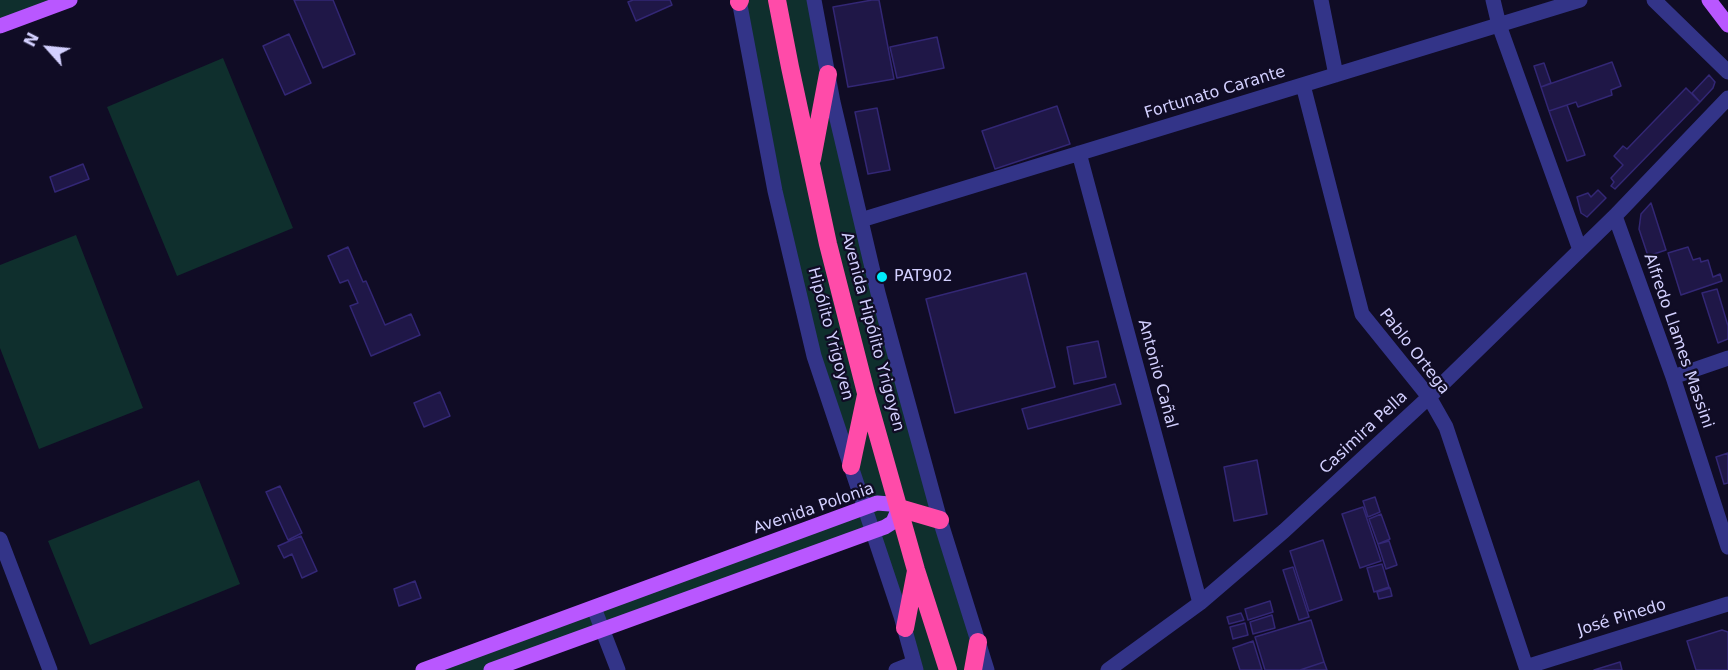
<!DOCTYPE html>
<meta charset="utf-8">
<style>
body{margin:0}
#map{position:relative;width:1728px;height:670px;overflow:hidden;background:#100c25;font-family:"DejaVu Sans",sans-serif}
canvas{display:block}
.north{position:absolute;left:18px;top:18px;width:60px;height:60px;-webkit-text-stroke:4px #100c25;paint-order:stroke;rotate:297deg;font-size:16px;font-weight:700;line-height:24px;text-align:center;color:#d3d0ff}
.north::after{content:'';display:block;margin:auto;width:21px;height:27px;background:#d3d0ff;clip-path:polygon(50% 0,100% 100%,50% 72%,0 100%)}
</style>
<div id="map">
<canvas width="1728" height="670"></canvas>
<div class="north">N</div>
</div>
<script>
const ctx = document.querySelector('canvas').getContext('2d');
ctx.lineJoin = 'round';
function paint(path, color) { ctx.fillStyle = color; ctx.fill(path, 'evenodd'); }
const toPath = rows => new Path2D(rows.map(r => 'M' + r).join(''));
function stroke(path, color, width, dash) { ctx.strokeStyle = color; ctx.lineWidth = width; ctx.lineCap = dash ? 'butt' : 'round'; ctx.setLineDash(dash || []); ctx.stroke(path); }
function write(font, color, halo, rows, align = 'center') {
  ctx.font = font + ' "DejaVu Sans",sans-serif'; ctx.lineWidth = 4.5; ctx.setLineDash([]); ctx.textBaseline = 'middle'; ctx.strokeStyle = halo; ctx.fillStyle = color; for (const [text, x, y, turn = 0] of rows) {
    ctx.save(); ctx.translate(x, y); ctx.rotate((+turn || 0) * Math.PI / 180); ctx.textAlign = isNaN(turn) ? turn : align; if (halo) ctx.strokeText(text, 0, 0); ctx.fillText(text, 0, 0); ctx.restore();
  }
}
paint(toPath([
 [0,0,70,0,0,26],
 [739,0,814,0,833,102,987,670,916,670,873,531,491,670,423,670,865,508,814,356],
 [223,58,293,228,177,276,107,107],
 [76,235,143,408,39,449,0,348,0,265],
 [199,480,240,584,90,645,48,541]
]), '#0f2f2d');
const building = toPath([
 [294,0,333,0,355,54,323,68,294,0],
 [633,0,670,0,672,5,636,21,628,2,633,0],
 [872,0,879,0,894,79,848,87,833,7,872,0],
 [289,34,311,83,285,95,263,46,289,34],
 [937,37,944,68,897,78,890,47,937,37],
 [1612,62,1621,86,1611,90,1612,95,1578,107,1576,102,1549,111,1541,87,1612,62],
 [1544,63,1551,83,1541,87,1534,66,1544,63],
 [1709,75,1715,82,1713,88,1700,102,1692,93,1709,75],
 [1686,88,1700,102,1615,189,1611,186,1614,182,1611,178,1623,165,1614,156,1623,146,1627,149,1686,88],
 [1567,105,1585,155,1567,161,1549,111,1567,105],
 [1057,106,1070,144,995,169,982,131,1057,106],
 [877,108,890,170,868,174,855,112,877,108],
 [83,164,89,179,55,192,50,177,83,164],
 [1598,190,1606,198,1587,217,1581,213,1577,197,1588,193,1591,197,1598,190],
 [1651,203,1666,250,1648,256,1639,229,1641,214,1651,203],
 [348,247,363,282,366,281,385,325,411,314,420,335,371,356,350,306,358,303,348,280,340,283,328,256,348,247],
 [1688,247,1693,260,1700,258,1701,262,1708,260,1713,277,1720,274,1722,281,1681,295,1668,253,1688,247],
 [1026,273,1055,387,955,413,926,299,1026,273],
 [1717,289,1728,326,1728,339,1718,343,1702,293,1717,289],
 [1098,341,1106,377,1074,384,1067,347,1098,341],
 [1115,384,1121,404,1028,429,1022,409,1115,384],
 [440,392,450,416,424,427,414,403,440,392],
 [1728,453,1728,483,1724,484,1716,457,1728,453],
 [1257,460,1267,514,1234,521,1224,467,1257,460],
 [280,486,302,533,288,540,266,492,280,486],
 [1375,497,1380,512,1368,517,1363,501,1375,497],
 [1363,507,1381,561,1360,568,1342,514,1363,507],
 [1381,514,1390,539,1378,544,1369,519,1381,514],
 [301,536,317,571,302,578,292,554,284,558,278,546,301,536],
 [1323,540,1342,600,1309,611,1290,551,1323,540],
 [1389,541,1397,565,1386,569,1378,544,1389,541],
 [1382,564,1389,587,1374,592,1367,568,1382,564],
 [1293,567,1309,617,1299,620,1283,570,1293,567],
 [415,581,421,598,399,606,394,589,415,581],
 [1390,588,1392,596,1379,599,1377,592,1390,588],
 [1270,601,1273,612,1248,620,1245,609,1270,601],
 [1241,613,1244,620,1229,624,1227,617,1241,613],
 [1272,615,1275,628,1253,634,1250,622,1272,615],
 [1311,620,1324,662,1300,670,1265,670,1255,637,1311,620],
 [1245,623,1248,635,1233,639,1230,627,1245,623],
 [1722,630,1728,632,1728,670,1696,670,1687,641,1722,630],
 [1253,641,1262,670,1240,670,1233,648,1253,641],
 [1324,662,1327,670,1300,670,1324,662],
 [1620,662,1622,670,1594,670,1620,662]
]);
paint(building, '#1f1747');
stroke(building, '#332775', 1.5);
stroke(toPath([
 [739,0,775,191,814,356,901,616,916,670],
 [814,0,833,102,878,293,940,520,987,670],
 [1321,0,1336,75],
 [1493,0,1499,25,1580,250],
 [1654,0,1728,72],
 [1303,85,1362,314,1429,397,1446,427,1527,670],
 [1079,153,1200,603],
 [1615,216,1673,377,1728,547],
 [861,220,1580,0],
 [1673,377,1728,358],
 [0,539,50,670],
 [594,608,618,670],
 [1526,667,1728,604],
 [896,670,914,663],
 [1108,670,1200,603,1284,531,1429,397,1615,216,1728,98]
]), '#333488', 15);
stroke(toPath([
 [1709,0,1728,25],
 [0,26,70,0],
 [423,670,877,503,890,504,899,508,893,522,885,527,491,670]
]), '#b957ff', 15);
stroke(toPath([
 [777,0,790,67,828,244,866,393,916,570,948,670],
 [739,2,740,0],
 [812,159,828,74],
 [851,466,866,395],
 [899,508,940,520],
 [905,628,916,571],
 [973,670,978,642]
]), '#ff4ba9', 18);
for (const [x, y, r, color] of [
 [882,277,6,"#00ecfb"]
]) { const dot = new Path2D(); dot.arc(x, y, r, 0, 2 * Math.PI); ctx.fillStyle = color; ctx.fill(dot); stroke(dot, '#100c25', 2); }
write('16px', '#d3d0ff', '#100c25', [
 ["Fortunato Carante",1215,93,-17],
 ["Avenida Hipólito Yrigoyen",872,332,75],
 ["Hipólito Yrigoyen",830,334,75],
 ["Alfredo Llames Massini",1678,341,71],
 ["Pablo Ortega",1414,352,52],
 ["Antonio Cañal",1157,374,75],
 ["Casimira Pella",1364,433,-43],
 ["Avenida Polonia",814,509,-19],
 ["José Pinedo",1622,618,-17]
]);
write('16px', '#d3d0ff', '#100c25', [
 ["PAT902",894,277]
], 'left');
</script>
